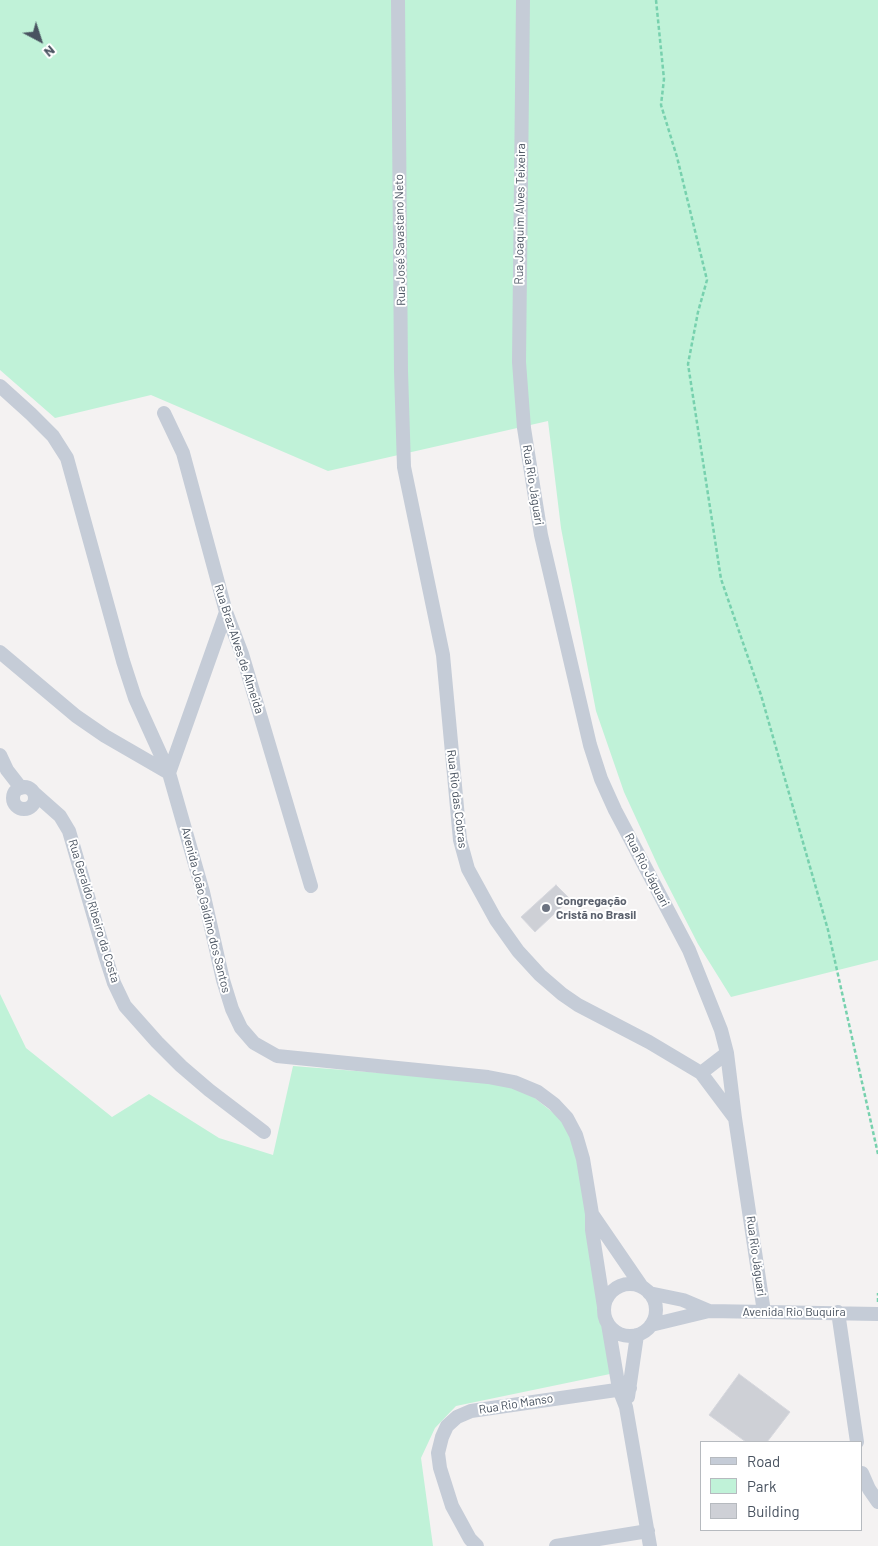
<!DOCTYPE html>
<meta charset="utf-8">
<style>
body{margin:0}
#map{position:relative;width:878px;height:1546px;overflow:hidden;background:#f4f2f2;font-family:Barlow,sans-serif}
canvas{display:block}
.legend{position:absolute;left:700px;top:1441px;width:162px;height:90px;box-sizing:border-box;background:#fff;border:1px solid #b6babf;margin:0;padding:6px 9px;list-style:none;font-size:15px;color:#495360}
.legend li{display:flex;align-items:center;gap:10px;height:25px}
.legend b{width:25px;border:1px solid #b6babf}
.north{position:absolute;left:15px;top:15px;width:50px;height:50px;-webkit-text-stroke:4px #fff;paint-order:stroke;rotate:140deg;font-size:14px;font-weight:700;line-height:20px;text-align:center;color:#495360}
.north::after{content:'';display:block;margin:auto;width:18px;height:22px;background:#495360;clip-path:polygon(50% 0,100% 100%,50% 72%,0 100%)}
</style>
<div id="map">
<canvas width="878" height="1546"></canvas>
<ul class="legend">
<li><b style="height:6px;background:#c5ccd7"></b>Road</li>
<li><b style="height:14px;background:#c0f2d8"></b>Park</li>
<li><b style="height:14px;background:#ced0d6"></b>Building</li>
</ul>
<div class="north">N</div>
</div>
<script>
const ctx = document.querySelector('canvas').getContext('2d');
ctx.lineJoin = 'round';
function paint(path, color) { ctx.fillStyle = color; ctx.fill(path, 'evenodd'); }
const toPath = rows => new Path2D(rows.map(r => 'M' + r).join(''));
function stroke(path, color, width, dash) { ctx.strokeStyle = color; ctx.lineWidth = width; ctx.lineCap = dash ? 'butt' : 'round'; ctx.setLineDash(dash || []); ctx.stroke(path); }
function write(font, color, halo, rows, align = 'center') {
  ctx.font = font + ' Barlow,sans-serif'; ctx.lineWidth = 4; ctx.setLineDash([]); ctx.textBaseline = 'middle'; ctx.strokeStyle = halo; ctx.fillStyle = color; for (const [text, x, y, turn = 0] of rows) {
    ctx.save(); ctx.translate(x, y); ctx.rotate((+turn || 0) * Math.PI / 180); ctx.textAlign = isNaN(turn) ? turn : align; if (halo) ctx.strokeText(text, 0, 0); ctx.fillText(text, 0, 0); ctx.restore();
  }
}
paint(toPath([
 [0,0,878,0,878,960,731,997,698,944,659,868,624,792,596,711,561,528,548,421,328,471,151,395,55,418,0,370],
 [0,994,26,1048,112,1117,149,1094,219,1138,273,1155,293,1066,496,1082,531,1095,571,1127,588,1212,610,1374,456,1406,435,1428,421,1458,433,1546,0,1546]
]), '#c0f2d8');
const building = toPath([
 [556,885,570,899,535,932,521,917,556,885],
 [739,1374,790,1412,767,1442,746,1442,709,1415,739,1374]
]);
paint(building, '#ced0d6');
stroke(building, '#d6d7dd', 1);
stroke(toPath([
 [656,0,664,79,661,105,677,157,707,280,698,312,688,364,721,579,761,695,828,930,878,1154],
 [878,1302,878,1293]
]), '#77d1ae', 2.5, [4, 2.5]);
stroke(toPath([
 [398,0,401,371,404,467,443,655,460,840,468,869,496,920,518,951,540,975,562,994,578,1005,649,1042,701,1073,734,1117],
 [523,0,519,362,524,428,541,535,590,745,601,779,615,810,689,950,721,1030,727,1053,735,1118,764,1312],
 [0,386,31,414,53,436,67,458,123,661,135,698,169,773,203,892,223,980,232,1009,241,1028,254,1043,277,1056,488,1077,514,1082,538,1092,554,1104,567,1118,576,1135,583,1159,592,1214,592,1230,604,1307],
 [164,413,183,453,226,612,242,654,311,886],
 [0,652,76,716,105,736,169,773],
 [0,755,7,770,21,788],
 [169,773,226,612],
 '13 798a11 11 0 1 1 22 0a11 11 0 1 1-22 0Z',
 [34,793,60,816,69,831,105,955,114,983,125,1006,157,1042,181,1066,209,1090,264,1132],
 [701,1073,727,1053],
 [592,1214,642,1287],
 '604 1310a26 26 0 1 1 52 0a26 26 0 1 1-52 0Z',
 [649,1293,683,1300,709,1311],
 [838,1312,857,1442],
 [608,1324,619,1389,626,1407,650,1546],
 [651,1325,709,1311,878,1314],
 [628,1397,637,1335],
 [862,1473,869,1489,878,1502],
 [477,1546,470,1539,452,1506,440,1468,438,1453,442,1437,447,1426,457,1417,471,1411,630,1388],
 [556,1546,648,1531]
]), '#c5ccd7', 14);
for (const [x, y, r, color] of [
 [546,908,5,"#6b7280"]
]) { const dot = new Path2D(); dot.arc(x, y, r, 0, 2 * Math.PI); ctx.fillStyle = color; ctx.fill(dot); stroke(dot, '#fff', 2); }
write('12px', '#495360', '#fff', [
 ["Rua Joaquim Alves Teixeira",520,214,-89],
 ["Rua José Savastano Neto",400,240,-91],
 ["Rua Rio Jáguari",533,485,81],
 ["Rua Braz Alves de Almeida",239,649,72],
 ["Rua Rio das Cobras",457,799,83],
 ["Rua Rio Jáguari",647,870,62],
 ["Avenida João Galdino dos Santos",206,910,76],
 ["Rua Geraldo Ribeiro da Costa",94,911,73],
 ["Rua Rio Jáguari",756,1256,82],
 ["Avenida Rio Buquira",794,1312],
 ["Rua Rio Manso",516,1404,-9]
]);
write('bold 12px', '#5b616d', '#fff', [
 ["Congregação",556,901],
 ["Cristã no Brasil",556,915]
], 'left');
</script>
